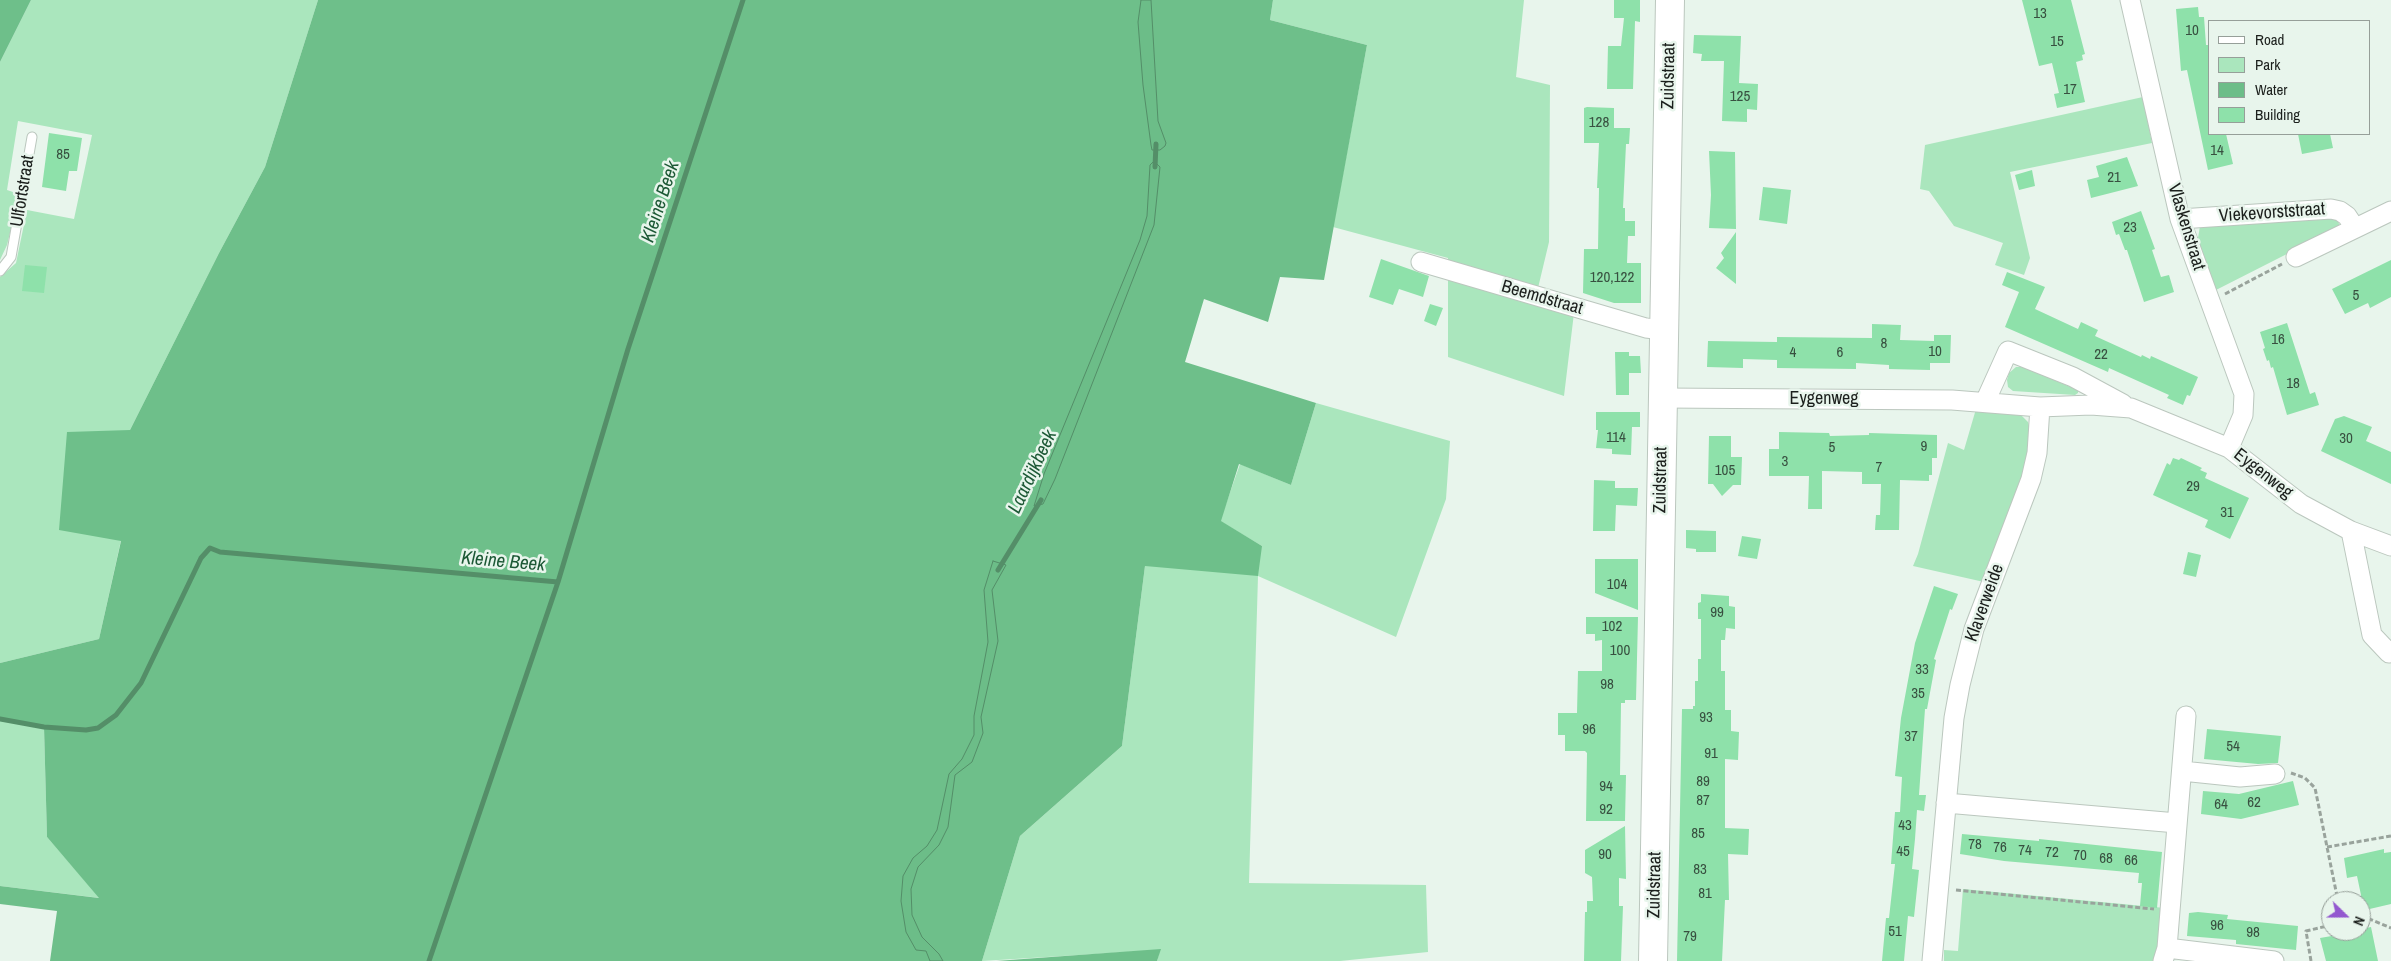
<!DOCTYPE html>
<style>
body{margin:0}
#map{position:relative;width:2391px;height:961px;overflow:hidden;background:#e8f5ec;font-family:"Archivo Narrow",sans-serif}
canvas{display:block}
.legend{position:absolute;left:2208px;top:20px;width:162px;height:115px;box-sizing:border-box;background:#e8f5ec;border:1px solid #969f99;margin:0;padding:6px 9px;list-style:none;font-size:15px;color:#1b1f1c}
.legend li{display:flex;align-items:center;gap:10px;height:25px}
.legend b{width:25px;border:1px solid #969f99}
.north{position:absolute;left:2321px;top:891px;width:50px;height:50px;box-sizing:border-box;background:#e8f5ec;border:1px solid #969f99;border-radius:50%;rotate:112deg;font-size:14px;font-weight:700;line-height:20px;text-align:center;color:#1b1f1c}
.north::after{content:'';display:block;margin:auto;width:18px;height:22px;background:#9358cf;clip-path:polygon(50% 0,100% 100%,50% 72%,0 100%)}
</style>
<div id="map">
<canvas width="2391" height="961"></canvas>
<ul class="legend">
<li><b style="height:6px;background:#fff"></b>Road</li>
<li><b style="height:14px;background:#aae6bd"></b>Park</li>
<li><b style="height:14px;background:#6cbd88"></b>Water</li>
<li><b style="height:14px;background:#8ee1aa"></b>Building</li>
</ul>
<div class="north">N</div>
</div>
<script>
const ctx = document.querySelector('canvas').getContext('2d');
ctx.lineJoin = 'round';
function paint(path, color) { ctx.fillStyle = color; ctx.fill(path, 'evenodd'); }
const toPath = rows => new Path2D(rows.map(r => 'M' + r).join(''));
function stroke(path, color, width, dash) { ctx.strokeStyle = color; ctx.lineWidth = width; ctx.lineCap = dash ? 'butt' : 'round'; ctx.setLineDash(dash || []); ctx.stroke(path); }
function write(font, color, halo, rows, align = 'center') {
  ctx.font = font + ' "Archivo Narrow",sans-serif'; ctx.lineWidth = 5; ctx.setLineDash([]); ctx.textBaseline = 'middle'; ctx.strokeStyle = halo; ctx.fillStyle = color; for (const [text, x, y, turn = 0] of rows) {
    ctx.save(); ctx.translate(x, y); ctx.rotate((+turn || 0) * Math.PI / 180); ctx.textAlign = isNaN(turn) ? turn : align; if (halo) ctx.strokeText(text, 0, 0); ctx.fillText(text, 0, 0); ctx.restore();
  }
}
paint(toPath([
 [31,0,318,0,265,167,219,253,130,430,121,540,99,639,0,663,0,277,16,263,27,210,74,219,92,135,18,121,7,190,16,193,12,225,7,245,0,260,0,62],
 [1273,0,1524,0,1516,77,1550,85,1549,242,1538,288,1448,265,1448,258,1333,227,1367,45,1270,20],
 [2143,97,2152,143,2010,172,2030,258,2024,275,1995,265,2003,243,1954,226,1929,191,1920,189,1925,145],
 [2333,217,2338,221,2340,227,2216,290,2197,244,2200,226],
 [1448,276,1574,313,1564,396,1448,357],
 [2016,367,2023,367,2078,390,2078,393,2075,395,2013,391,2008,387,2007,380,2009,373],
 [1316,403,1450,441,1446,499,1396,637,1258,576,1249,883,1426,885,1428,952,1340,961,1157,961,1160,950,982,961,1020,836,1122,746,1145,566,1262,546,1220,521,1240,464,1291,485],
 [1976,409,2019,413,2028,422,2031,432,2026,471,1984,582,1913,566,1918,554,1948,443,1964,450],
 [0,719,44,727,47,837,100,898,0,886],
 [1963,889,2165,908,2163,945,2158,945,2156,961,1944,961,1944,950,1958,951]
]), '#aae6bd');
paint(toPath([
 [0,0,31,0,0,62],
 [318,0,1273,0,1270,20,1367,45,1324,280,1280,277,1268,322,1204,299,1185,362,1316,403,1291,485,1239,464,1221,521,1262,546,1258,576,1145,566,1122,746,1020,836,982,961,50,961,57,911,0,904,0,886,99,898,47,837,44,727,0,719,0,663,99,639,121,541,59,530,67,432,130,430,219,253,265,167],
 [1161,949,1157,961,996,961]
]), '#6ebf8a');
const water = toPath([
 [1141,0,1151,0,1158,121,1166,143,1165,146,1160,150,1152,150,1151,145,1143,85,1138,22,1141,0],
 [1154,161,1160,167,1154,225,1055,479,1043,504,1034,506,1044,474,1140,240,1147,216,1150,165,1154,161],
 [993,561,1006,565,992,590,998,641,981,717,983,733,972,762,955,775,948,827,939,845,918,867,911,889,912,915,922,937,939,954,943,961,930,961,926,951,916,950,906,932,901,901,903,876,913,858,927,846,937,830,949,774,962,759,974,735,974,716,988,642,984,590,993,561]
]);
paint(water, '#6cbd88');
stroke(water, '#548e68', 1);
stroke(toPath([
 [1155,167,1156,144],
 [998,570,1041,500],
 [0,719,44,727,86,730,98,728,116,715,141,683,201,558,210,548,220,552,558,582,628,349,743,0],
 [429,961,558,582]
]), '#548e68', 5);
paint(toPath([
 [1614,0,1640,0,1640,22,1635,21,1633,89,1607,89,1608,46,1621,46,1624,18,1614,18],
 [2022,0,2071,0,2085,54,2082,55,2083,60,2076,62,2085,102,2057,108,2054,94,2059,93,2052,63,2039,66],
 [2198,7,2199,17,2204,17,2206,45,2210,45,2210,134,2226,134,2233,164,2208,170,2187,70,2181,71,2176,9],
 [1694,35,1741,36,1739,83,1758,84,1757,110,1747,109,1747,122,1722,121,1724,61,1701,61,1702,54,1693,53],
 [1587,107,1614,108,1614,128,1630,128,1629,144,1626,144,1623,208,1625,208,1625,221,1635,221,1635,236,1628,236,1627,263,1641,263,1641,303,1614,303,1583,293,1584,249,1598,249,1599,188,1597,188,1599,143,1584,143,1584,108],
 [49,133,82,138,77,171,69,171,66,191,42,187],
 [2298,134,2330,134,2333,148,2302,154],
 [1709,151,1735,152,1736,229,1709,228,1711,195],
 [2127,157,2138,186,2091,198,2087,180,2099,177,2096,166],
 [2032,170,2035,186,2019,190,2015,175],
 [1763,187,1791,190,1787,224,1759,220],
 [2141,211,2155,249,2152,250,2161,277,2169,275,2174,292,2144,302,2127,250,2125,250,2119,234,2116,235,2112,222],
 [1736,232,1736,284,1716,268,1724,258,1721,253],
 [1381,259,1429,276,1423,297,1399,289,1393,305,1369,297],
 [2391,260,2391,297,2370,308,2368,303,2345,314,2332,289],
 [25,265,47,267,44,293,22,291],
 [2007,272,2045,287,2035,309,2078,329,2081,322,2098,330,2095,336,2141,357,2142,355,2150,359,2151,356,2198,377,2190,396,2187,395,2183,405,2167,398,2169,395,2109,368,2108,372,2005,327,2019,292,2002,285],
 [1430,304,1443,308,1436,326,1424,321],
 [2287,323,2310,394,2315,392,2319,405,2287,415,2273,367,2271,368,2269,360,2267,361,2263,349,2265,348,2260,332],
 [1872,324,1901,325,1900,340,1934,341,1934,335,1951,335,1950,363,1930,363,1930,370,1889,369,1889,365,1856,363,1856,369,1777,368,1777,360,1743,359,1743,368,1707,367,1708,341,1777,342,1777,337,1872,338],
 [1615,352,1629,352,1629,356,1640,356,1641,373,1629,373,1629,395,1616,395],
 [1596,412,1640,412,1640,427,1632,427,1631,455,1612,454,1612,449,1596,448,1598,430,1596,430],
 [2344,416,2372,427,2366,441,2391,452,2391,484,2321,451,2335,419],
 [1779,432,1829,433,1830,436,1869,435,1869,433,1937,435,1937,458,1932,458,1932,475,1929,475,1929,481,1900,480,1899,530,1875,530,1876,515,1880,515,1881,484,1862,484,1862,472,1822,471,1822,509,1808,509,1809,476,1769,476,1769,449,1779,449],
 [1709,436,1731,436,1731,457,1742,457,1741,485,1733,485,1722,496,1713,484,1708,484],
 [2173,458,2179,460,2181,458,2202,468,2200,470,2207,473,2205,478,2249,498,2230,539,2205,527,2208,520,2153,495,2167,463,2170,465],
 [1594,480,1615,481,1615,488,1638,488,1637,506,1616,505,1615,531,1593,531],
 [1686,530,1716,531,1716,552,1696,552,1696,549,1686,548],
 [1742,536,1761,539,1757,559,1738,556],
 [2188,552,2201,555,2196,577,2183,574],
 [1595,559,1638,559,1638,610,1595,593],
 [1934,586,1958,594,1952,610,1950,609,1934,659,1936,660,1927,709,1925,709,1919,795,1926,795,1924,811,1917,810,1915,839,1912,869,1919,870,1914,917,1908,916,1904,961,1882,961,1886,918,1889,918,1895,864,1891,864,1895,812,1900,812,1902,777,1895,776,1901,718,1915,643],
 [1701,594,1729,596,1729,606,1735,607,1735,629,1726,628,1725,640,1721,640,1721,671,1725,671,1725,710,1731,710,1731,731,1739,732,1738,760,1725,759,1725,828,1749,829,1748,855,1728,854,1729,900,1725,900,1722,961,1677,961,1682,709,1693,709,1693,706,1695,706,1695,681,1698,681,1698,659,1701,659,1701,619,1698,619,1698,603,1701,602],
 [1586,617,1638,617,1636,700,1625,700,1625,703,1621,703,1620,775,1626,775,1625,821,1586,821,1587,753,1585,751,1565,751,1565,735,1558,735,1558,713,1577,713,1578,671,1602,671,1602,640,1595,641,1595,634,1586,634],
 [2207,729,2281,736,2278,763,2258,764,2204,759],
 [2293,781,2299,805,2241,819,2201,814,2203,791,2239,794],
 [1625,826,1626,879,1619,878,1619,906,1623,906,1621,961,1584,961,1585,912,1587,912,1587,901,1593,901,1592,877,1585,873,1585,850],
 [1962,834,2039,841,2039,839,2162,852,2157,908,2140,906,2142,883,2138,883,2139,873,2004,861,1960,854],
 [2384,849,2384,853,2391,852,2391,904,2361,911,2361,895,2357,876,2347,878,2344,858],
 [2198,912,2228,915,2227,919,2298,926,2296,950,2236,944,2236,940,2187,936,2189,913],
 [2371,927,2378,961,2326,961,2320,938,2361,931,2361,929]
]), '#8ee1aa');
const service = toPath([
 [0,271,11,257,32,137]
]);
const minor = toPath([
 [2130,0,2180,219,2244,394,2243,415,2229,448],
 [2180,219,2331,209,2340,211,2347,216,2355,228],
 [2296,257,2391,211],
 [1421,262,1646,328,1664,330],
 [1662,398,1952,400,2040,407,2091,405,2131,408,2229,448,2301,504,2351,531,2391,546],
 [1985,402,2008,351,2073,377,2123,404],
 [2351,531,2372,635,2389,653],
 [2182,771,2240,777,2275,774],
 [1946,803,2177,823],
 [2167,948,2274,961],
 [1932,961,1954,718,1960,685,1974,629,2031,479,2037,453,2040,407],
 [2163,961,2167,948,2170,911,2186,716]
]);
const primary = toPath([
 [1653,961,1670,0]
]);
stroke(service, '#bbc7be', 11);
stroke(minor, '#bbc7be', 21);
stroke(primary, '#bbc7be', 30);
stroke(toPath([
 [2225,294,2282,264],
 [2291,773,2305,778,2315,788,2338,901],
 [2327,847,2391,836],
 [1956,890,2154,909],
 [2361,919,2367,918,2391,928],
 [2311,961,2306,931,2331,925]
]), '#99a39c', 3, [5, 2.5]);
stroke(service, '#fff', 9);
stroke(minor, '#fff', 19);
stroke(primary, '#fff', 28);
write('15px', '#385040', null, [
 ["13",2040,14],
 ["10",2192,31],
 ["15",2057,42],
 ["17",2070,90],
 ["125",1740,97],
 ["128",1599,123],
 ["14",2217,151],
 ["85",63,155],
 ["21",2114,178],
 ["23",2130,228],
 ["120,122",1612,278],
 ["5",2356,296],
 ["16",2278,340],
 ["8",1884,344],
 ["10",1935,352],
 ["4",1793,353],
 ["6",1840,353],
 ["22",2101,355],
 ["18",2293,384],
 ["114",1616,438],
 ["30",2346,439],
 ["9",1924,447],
 ["5",1832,448],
 ["3",1785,462],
 ["7",1879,468],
 ["105",1725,471],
 ["29",2193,487],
 ["31",2227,513],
 ["104",1617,585],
 ["99",1717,613],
 ["102",1612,627],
 ["100",1620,651],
 ["33",1922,670],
 ["98",1607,685],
 ["35",1918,694],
 ["93",1706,718],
 ["96",1589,730],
 ["37",1911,737],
 ["54",2233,747],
 ["91",1711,754],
 ["89",1703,782],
 ["94",1606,787],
 ["87",1703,801],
 ["62",2254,803],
 ["64",2221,805],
 ["92",1606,810],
 ["43",1905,826],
 ["85",1698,834],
 ["78",1975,845],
 ["76",2000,848],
 ["74",2025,851],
 ["45",1903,852],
 ["72",2052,853],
 ["90",1605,855],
 ["70",2080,856],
 ["68",2106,859],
 ["66",2131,861],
 ["83",1700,870],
 ["81",1705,894],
 ["96",2217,926],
 ["51",1895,932],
 ["98",2253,933],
 ["79",1690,937]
]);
write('18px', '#1b1f1c', '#e8f5ec', [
 ["Zuidstraat",1669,76,-89],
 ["Ulfortstraat",23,191,-81],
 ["Viekevorststraat",2272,213,-4],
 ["Vlaskenstraat",2186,227,73],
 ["Beemdstraat",1542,298,16],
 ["Eygenweg",1824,399],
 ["Eygenweg",2263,474,38],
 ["Zuidstraat",1661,480,-89],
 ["Klaverweide",1985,603,-70],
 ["Zuidstraat",1655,885,-89]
]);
write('italic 19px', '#1d5936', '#e8f5ec', [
 ["Kleine Beek",661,202,-72],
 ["Laardijkbeek",1033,472,-65],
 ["Kleine Beek",503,562,5]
]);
</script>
